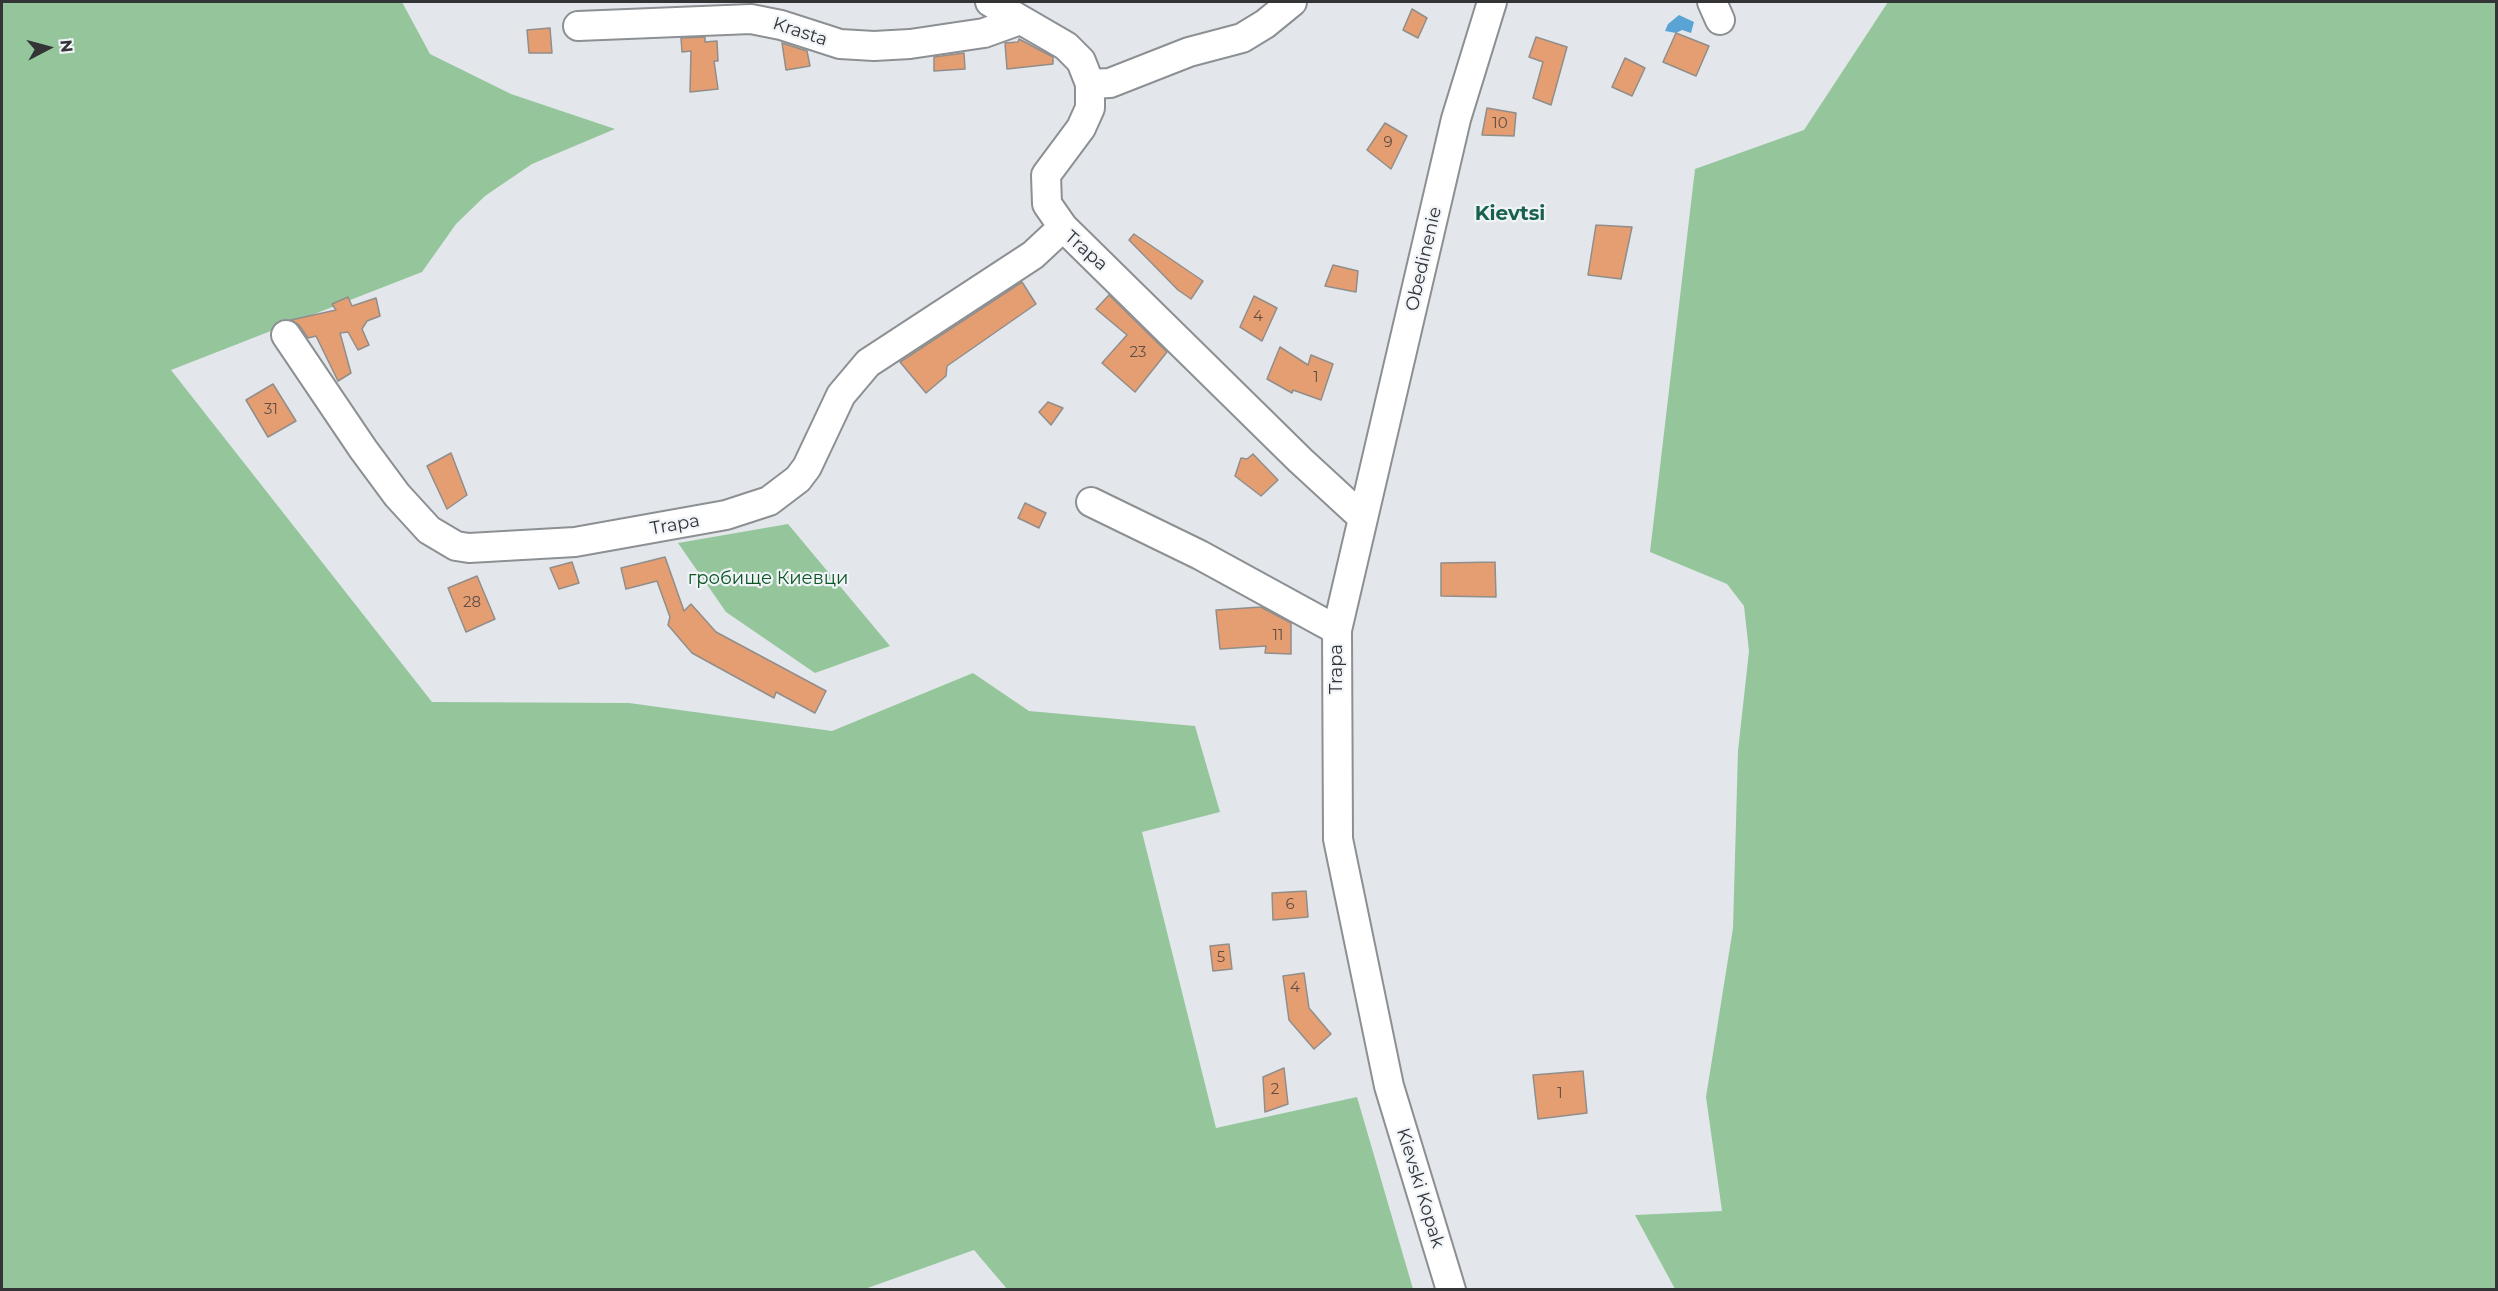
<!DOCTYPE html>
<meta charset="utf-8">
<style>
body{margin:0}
#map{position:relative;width:2498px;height:1291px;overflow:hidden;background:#e3e7eb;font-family:Montserrat,sans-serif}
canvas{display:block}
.frame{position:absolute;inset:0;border:3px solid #333436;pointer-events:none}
.north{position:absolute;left:18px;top:18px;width:60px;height:60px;-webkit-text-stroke:4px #f0f4f8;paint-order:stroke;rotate:84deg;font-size:16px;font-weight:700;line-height:24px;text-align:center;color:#333436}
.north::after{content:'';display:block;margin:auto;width:21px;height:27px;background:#333436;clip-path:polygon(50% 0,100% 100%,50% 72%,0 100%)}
</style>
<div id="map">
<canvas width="2498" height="1291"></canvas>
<div class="frame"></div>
<div class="north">N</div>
</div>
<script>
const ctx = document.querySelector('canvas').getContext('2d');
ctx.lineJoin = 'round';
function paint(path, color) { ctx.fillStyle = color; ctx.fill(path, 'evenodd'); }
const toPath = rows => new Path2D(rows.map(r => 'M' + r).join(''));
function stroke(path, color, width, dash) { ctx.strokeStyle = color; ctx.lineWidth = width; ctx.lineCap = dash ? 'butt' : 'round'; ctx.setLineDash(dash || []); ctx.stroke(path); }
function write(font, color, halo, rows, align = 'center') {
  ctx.font = font + ' Montserrat,sans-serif'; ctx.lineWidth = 4.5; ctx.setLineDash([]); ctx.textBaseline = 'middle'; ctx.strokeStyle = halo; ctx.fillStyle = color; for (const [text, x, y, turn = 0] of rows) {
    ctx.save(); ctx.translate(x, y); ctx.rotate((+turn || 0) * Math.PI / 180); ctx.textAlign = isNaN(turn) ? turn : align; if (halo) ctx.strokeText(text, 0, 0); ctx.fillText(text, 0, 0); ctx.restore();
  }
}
paint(toPath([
 [2,2,402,2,430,54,511,94,615,129,532,164,485,196,456,224,422,272,171,370,432,702,629,703,832,731,973,673,1029,711,1195,726,1220,812,1142,832,1216,1128,1357,1097,1413,1289,1007,1289,974,1250,862,1290,2,1290],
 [1888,2,2496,2,2496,1289,1675,1289,1635,1215,1722,1211,1706,1097,1733,928,1738,751,1749,651,1744,606,1727,584,1650,552,1695,169,1804,130],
 [788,524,890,646,815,673,726,612,678,543]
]), '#95c69b');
paint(toPath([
 [1679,15,1694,22,1691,33,1682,30,1676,33,1665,31,1668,24]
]), '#59a4d4');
const building = toPath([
 [1412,9,1427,18,1418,38,1403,30,1412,9],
 [550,28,552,53,529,53,527,30,550,28],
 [1676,33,1709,46,1696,76,1663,62,1676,33],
 [705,37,705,42,717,41,718,61,714,61,718,89,690,92,691,51,682,52,681,38,705,37],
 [1536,37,1567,47,1551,105,1533,98,1543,62,1529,57,1536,37],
 [1019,39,1053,57,1053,64,1007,69,1005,43,1018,42,1019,39],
 [782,43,807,51,810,66,786,70,782,43],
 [964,53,965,69,934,71,934,57,964,53],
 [1625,58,1645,68,1632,96,1612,87,1625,58],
 [1487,108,1516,113,1514,136,1482,135,1487,108],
 [1385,123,1407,136,1391,169,1367,150,1385,123],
 [1596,225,1632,227,1621,279,1588,275,1596,225],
 [1134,234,1203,281,1191,299,1178,290,1129,240,1134,234],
 [1333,265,1358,271,1356,292,1325,286,1333,265],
 [1022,282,1036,304,947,366,946,376,926,393,900,362,1022,282],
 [1109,295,1167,352,1135,392,1102,363,1127,335,1096,309,1109,295],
 [1254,296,1277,308,1262,341,1240,327,1254,296],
 [348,297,352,306,376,298,380,316,367,321,362,329,369,345,358,350,348,332,340,333,351,373,338,381,316,336,308,338,299,325,291,320,336,310,332,304,348,297],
 [1280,347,1308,365,1311,355,1333,364,1321,400,1293,390,1292,393,1267,379,1280,347],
 [273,384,296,421,268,437,246,400,273,384],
 [1048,402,1063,408,1051,425,1039,412,1048,402],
 [451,453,467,495,447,509,427,466,451,453],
 [1253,454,1278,480,1261,496,1235,476,1241,458,1247,459,1253,454],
 [1025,503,1046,513,1039,528,1018,518,1025,503],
 [665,557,684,611,691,604,716,632,826,691,815,713,776,692,774,698,692,653,668,625,670,617,657,581,626,589,621,568,665,557],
 [572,562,579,583,559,589,550,568,572,562],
 [1495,562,1496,597,1441,596,1441,563,1495,562],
 [477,576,495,619,466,632,448,588,477,576],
 [1261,607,1291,623,1291,654,1265,653,1266,646,1220,649,1216,610,1261,607],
 [1306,891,1308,917,1273,920,1272,893,1306,891],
 [1229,944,1232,969,1213,971,1210,946,1229,944],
 [1304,973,1309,1008,1331,1034,1314,1049,1289,1020,1283,976,1304,973],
 [1284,1068,1288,1104,1265,1112,1263,1077,1284,1068],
 [1583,1071,1587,1113,1538,1119,1533,1075,1583,1071]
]);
paint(building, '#e59e72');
stroke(building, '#918d8a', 1.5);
const minor = toPath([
 [990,2,1066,46,1081,61,1090,84,1090,108,1081,128,1046,175,1047,204,1063,227,1300,460,1363,518],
 [1712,2,1720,20],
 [578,26,751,19,781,25,840,44,874,46,910,44,984,33,1020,20],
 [1090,84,1110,83,1189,52,1242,38,1265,24,1292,2],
 [286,335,363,449,397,495,429,530,456,546,469,548,575,542,726,515,769,501,798,479,807,467,841,395,868,363,1033,255,1063,227],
 [1091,502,1200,555,1337,630],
 [1451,1290,1389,1086,1338,839,1337,630,1456,119,1492,2]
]);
stroke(minor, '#8c9093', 32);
stroke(minor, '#fff', 28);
write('15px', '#604e45', null, [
 ["10",1500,124],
 ["9",1388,143],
 ["4",1258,317],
 ["23",1138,353],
 ["1",1316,378],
 ["31",271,410],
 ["28",472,603],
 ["11",1278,636],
 ["6",1290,905],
 ["5",1221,958],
 ["4",1295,988],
 ["2",1275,1090],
 ["1",1560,1094]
]);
write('18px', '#333436', '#f0f4f8', [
 ["Krasta",800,32,18],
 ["Trapa",1086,251,41],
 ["Obedinenie",1424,259,-77],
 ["Trapa",675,525,-10],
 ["Trapa",1337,669,-90],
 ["Kievski Kopak",1420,1188,73]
]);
write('18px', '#0d5622', '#f0f4f8', [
 ["гробище Киевци",768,579]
]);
write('bold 20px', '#18624c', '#f0f4f8', [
 ["Kievtsi",1510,214]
]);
</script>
